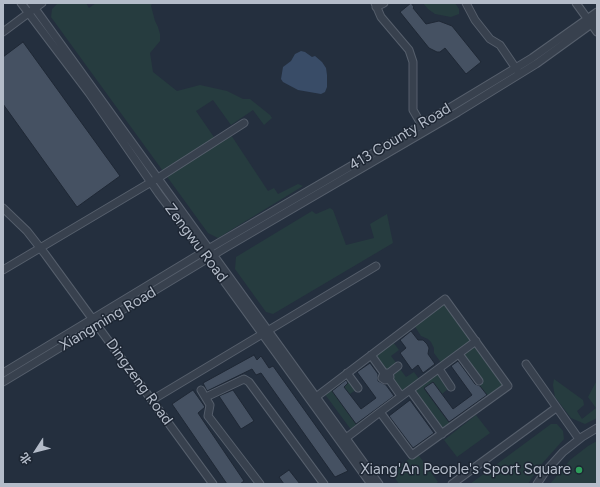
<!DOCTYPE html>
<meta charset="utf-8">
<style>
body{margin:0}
#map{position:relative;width:600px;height:487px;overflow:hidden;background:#242f3e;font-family:Figtree,"Noto Sans SC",sans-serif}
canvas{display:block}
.frame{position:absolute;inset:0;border:4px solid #b4bcc9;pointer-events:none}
.north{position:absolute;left:16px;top:431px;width:40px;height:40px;-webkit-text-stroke:3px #1d2633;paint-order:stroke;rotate:234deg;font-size:11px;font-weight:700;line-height:16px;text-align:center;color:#b4bcc9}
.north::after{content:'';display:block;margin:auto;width:14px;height:18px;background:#b4bcc9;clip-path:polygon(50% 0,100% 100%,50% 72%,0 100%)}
</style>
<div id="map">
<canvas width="600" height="487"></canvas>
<div class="frame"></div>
<div class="north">北</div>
</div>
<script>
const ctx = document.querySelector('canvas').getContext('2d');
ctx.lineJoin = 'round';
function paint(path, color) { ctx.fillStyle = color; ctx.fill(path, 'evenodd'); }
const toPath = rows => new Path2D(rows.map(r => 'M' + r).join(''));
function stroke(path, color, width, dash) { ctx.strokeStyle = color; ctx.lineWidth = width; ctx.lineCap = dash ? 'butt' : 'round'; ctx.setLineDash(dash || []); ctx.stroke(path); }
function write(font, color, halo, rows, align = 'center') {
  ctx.font = font + ' Figtree,sans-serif'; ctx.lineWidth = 3; ctx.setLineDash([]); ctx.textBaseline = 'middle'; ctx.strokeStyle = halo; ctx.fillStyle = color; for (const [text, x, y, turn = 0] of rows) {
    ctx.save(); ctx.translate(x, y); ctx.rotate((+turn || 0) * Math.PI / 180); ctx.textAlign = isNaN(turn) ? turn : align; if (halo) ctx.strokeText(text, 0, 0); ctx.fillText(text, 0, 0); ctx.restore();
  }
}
paint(toPath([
 [58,3,86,3,89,8,96,3,152,3,151,6,155,21,158,27,160,34,160,41,150,53,153,72,177,91,200,85,227,91,243,99,250,99,270,115,272,118,264,125,253,110,231,125,213,100,196,111,218,143,231,135,268,191,274,188,278,194,298,184,303,186,218,238,208,233,51,17,52,9],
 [423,3,455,3,459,9,459,14,451,17,435,14,428,9],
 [330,208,333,210,346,245,374,238,370,224,387,214,393,243,273,314,266,312,235,269,236,257,312,211,316,214],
 [440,305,444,305,447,306,470,340,469,343,442,364,434,353,434,348,431,342,428,339,421,336,414,325],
 [393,342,399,350,391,356,397,364,389,370,384,369,376,357,377,354],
 [475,346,504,384,502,389,443,431,415,389,437,372,449,388,442,394,433,382,424,389,450,424,488,397,479,385,482,383,462,354,472,347],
 [400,369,406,377,414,372,419,379,403,391,401,390,391,378,392,374],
 [347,375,357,389,350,394,344,387,347,384,345,381,332,390,356,424,361,421,362,423,352,431,324,393],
 [554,379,583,400,584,405,577,411,582,419,596,408,588,397,596,382,597,383,597,418,585,424,571,418,555,397,553,385],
 [476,415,490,433,457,457,444,440],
 [551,424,557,424,563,431,564,439,539,467,528,484,470,484],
 [597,441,597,484,550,484,570,460,588,446],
 [417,453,438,482,435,484,399,484,391,472]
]), '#263c3f');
paint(toPath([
 [301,51,305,52,312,57,315,56,322,62,326,68,327,75,327,87,325,92,321,94,298,90,283,82,281,79,283,67,291,61,295,54]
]), '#394c67');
const building = toPath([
 [411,3,414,7,413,8,426,24,439,21,452,26,481,62,466,74,445,48,440,52,437,52,429,48,400,12,411,3],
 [23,42,120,176,77,207,3,104,3,57,23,42],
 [411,331,418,340,423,340,427,344,429,348,428,354,435,364,423,373,418,365,412,370,400,353,406,348,400,340,411,331],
 [254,355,257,360,261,356,269,368,273,366,348,471,335,477,261,373,256,375,252,369,207,391,203,383,254,355],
 [458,361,475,384,480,386,487,395,449,422,424,388,433,382,453,409,472,395,451,366,458,361],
 [370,363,378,374,378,381,386,385,394,396,356,424,332,391,346,380,348,383,344,387,361,409,376,398,357,372,370,363],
 [193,390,205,407,198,413,244,481,240,484,227,484,172,404,193,390],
 [233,390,254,421,241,429,219,396,233,390],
 [410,400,434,433,413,448,389,416,410,400],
 [289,470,300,484,284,484,279,477,289,470]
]);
paint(building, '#455162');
stroke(building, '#1f2835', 1);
const minor = toPath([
 [21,3,89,93,159,194,203,252,371,484],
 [31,3,379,484],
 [375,3,381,17,409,50,413,62,413,110,424,129],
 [466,3,475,20,490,39,500,45,517,70],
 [576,3,597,32],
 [376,7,384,3],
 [3,32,42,3],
 [3,208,27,231,45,254,213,484],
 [3,270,158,178,244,123],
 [459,354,479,381],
 [371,355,384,373,382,378,385,380,389,379],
 [526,364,579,439],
 [439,369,451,387],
 [3,373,203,252,413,130,532,58,597,12],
 [347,373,358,388],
 [384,373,389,373,390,377,389,379,401,396],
 [389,373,398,366],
 [3,382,225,248,458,112,536,64,597,20],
 [201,390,210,405,208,416,260,484],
 [410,390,442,434],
 [206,397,244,379,249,382,324,484],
 [316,397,445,299,508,386,412,455,380,412,346,438],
 [152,400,376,266],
 [380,412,476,341],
 [452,484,556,408],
 [537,484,545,472,563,452,582,437,597,428]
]);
stroke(minor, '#565f6c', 9);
stroke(minor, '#38414e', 7);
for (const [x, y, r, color] of [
 [579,470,4,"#2e9e5b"]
]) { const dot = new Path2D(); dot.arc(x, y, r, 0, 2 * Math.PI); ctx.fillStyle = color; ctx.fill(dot); stroke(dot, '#1d2633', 1.5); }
write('15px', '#b4bcc9', '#1d2633', [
 ["413 County Road",400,137,-31],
 ["Zengwu Road",196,243,53],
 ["Xiangming Road",108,319,-31],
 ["Dingzeng Road",139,382,54]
]);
write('15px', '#b4bcc9', '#1d2633', [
 ["Xiang'An People's Sport Square",571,470]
], 'right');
</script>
